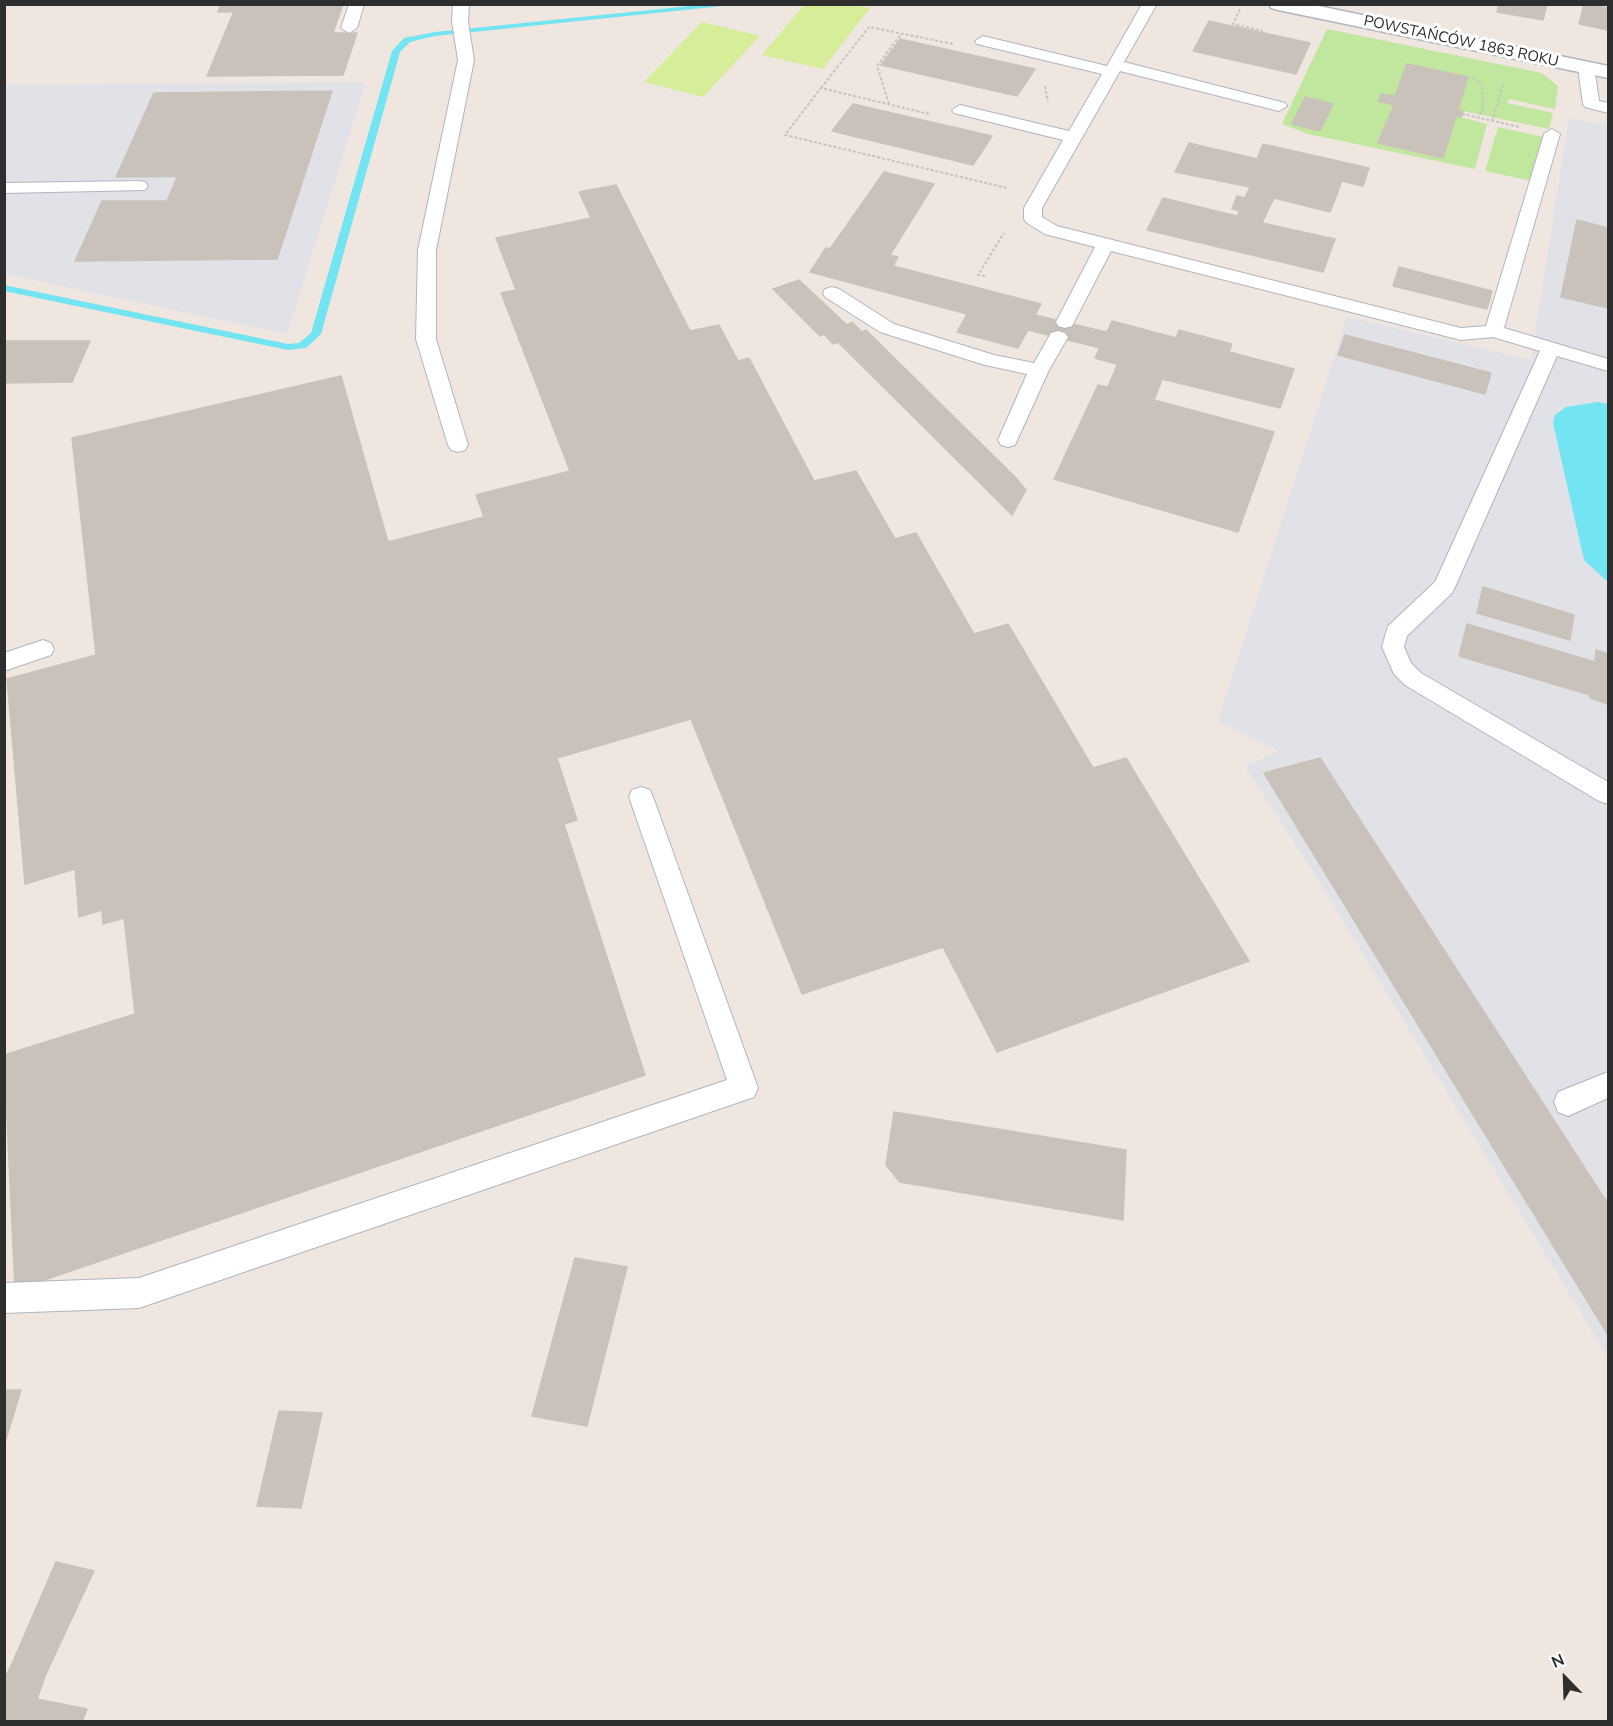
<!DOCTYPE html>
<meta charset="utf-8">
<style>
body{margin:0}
#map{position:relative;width:1613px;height:1726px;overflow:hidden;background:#efe6e0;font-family:"Nunito Sans",sans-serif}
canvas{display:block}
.frame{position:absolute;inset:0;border:6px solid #2e2e2e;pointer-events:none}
.north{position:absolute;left:1535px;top:1648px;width:60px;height:60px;-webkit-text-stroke:4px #fff;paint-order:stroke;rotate:337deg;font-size:16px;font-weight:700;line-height:24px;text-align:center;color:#2e2e2e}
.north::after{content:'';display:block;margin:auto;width:21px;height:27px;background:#2e2e2e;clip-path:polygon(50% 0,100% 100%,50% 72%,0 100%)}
</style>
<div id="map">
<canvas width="1613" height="1726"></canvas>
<div class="frame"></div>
<div class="north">N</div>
</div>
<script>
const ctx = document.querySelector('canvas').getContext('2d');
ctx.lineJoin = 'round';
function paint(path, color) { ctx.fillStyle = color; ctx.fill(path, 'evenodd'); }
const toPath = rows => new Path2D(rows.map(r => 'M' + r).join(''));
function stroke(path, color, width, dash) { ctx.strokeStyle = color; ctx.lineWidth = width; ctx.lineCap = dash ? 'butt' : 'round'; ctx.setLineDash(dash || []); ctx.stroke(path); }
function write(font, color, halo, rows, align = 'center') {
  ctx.font = font + ' "Nunito Sans",sans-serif'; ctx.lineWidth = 6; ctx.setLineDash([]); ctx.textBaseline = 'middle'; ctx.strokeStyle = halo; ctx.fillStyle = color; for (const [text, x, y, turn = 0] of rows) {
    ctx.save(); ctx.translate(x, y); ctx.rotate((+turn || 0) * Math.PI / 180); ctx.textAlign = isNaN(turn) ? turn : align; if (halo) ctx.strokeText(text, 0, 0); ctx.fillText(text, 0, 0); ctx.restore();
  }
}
paint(toPath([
 [366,82,287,334,5,274,5,85],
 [1569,118,1608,126,1608,1357,1319,881,1245,766,1279,751,1218,721,1347,317,1531,360]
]), '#e1e1e8');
paint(toPath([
 [1327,29,1542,73,1558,86,1555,109,1509,99,1507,103,1553,113,1549,129,1458,110,1468,77,1407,64,1395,96,1381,94,1378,101,1394,105,1378,143,1443,158,1456,116,1487,124,1475,169,1308,134,1282,124],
 [1498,127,1547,138,1536,182,1485,171]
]), '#c1e69d');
paint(toPath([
 [855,5,870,8,823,69,762,55,804,5],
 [702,22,760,36,703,97,644,82]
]), '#d6ed99');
paint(toPath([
 [1598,402,1608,404,1608,582,1584,560,1553,423,1555,415,1566,407]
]), '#73e4f1');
paint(toPath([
 [709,4,742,4,435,36,410,42,400,52,321,334,306,348,288,350,4,291,4,285,288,344,299,343,311,333,392,51,404,38,435,32,709,4]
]), '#73e4f1');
const building = toPath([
 [221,4,237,4,234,12,218,12,221,4],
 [237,4,343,4,333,33,357,33,343,75,207,76,237,4],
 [1499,4,1547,4,1543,20,1497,12,1499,4],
 [1584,4,1608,8,1608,30,1579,24,1584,4],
 [1209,21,1310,43,1296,74,1193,51,1209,21],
 [900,39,1035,69,1017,96,881,65,900,39],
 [1407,64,1468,77,1458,110,1463,111,1461,117,1456,116,1443,158,1378,143,1394,105,1378,101,1381,94,1395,96,1407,64],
 [332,91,300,189,204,190,210,176,116,177,154,93,332,91],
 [1305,97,1333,104,1320,131,1292,124,1305,97],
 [853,104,992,136,973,165,832,131,853,104],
 [1189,143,1257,159,1263,144,1369,168,1363,186,1342,181,1330,212,1274,198,1262,223,1335,239,1323,272,1147,230,1163,198,1237,216,1240,211,1232,209,1237,196,1245,198,1250,187,1175,172,1189,143],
 [884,172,934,184,890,255,898,257,893,266,1041,304,1035,315,1106,332,1100,348,1028,330,1018,348,957,332,967,314,810,272,826,248,830,249,884,172],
 [210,176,204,190,300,189,277,259,75,261,102,201,167,201,177,177,210,176],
 [616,185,690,331,719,325,738,361,749,358,814,481,856,471,895,539,916,533,974,634,1008,624,1093,768,1126,758,1249,961,997,1052,943,947,802,994,691,719,557,758,577,820,564,824,645,1075,15,1290,4,1055,135,1014,124,918,103,924,102,910,79,917,75,869,25,884,7,679,96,655,72,438,341,376,388,542,484,517,476,495,570,471,501,293,516,290,496,238,591,218,579,192,616,185],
 [1577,220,1608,228,1608,308,1561,297,1577,220],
 [1399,267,1492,291,1487,309,1393,286,1399,267],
 [799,280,847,325,852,322,862,332,866,330,1015,477,1026,490,1012,515,838,342,833,344,824,334,820,336,773,289,799,280],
 [1112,321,1294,369,1280,408,1162,379,1163,377,1095,358,1112,321],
 [1179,330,1232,344,1229,352,1176,338,1179,330],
 [1345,335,1491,373,1485,394,1338,355,1345,335],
 [4,341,90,341,72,382,4,383,4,341],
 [1117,365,1163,377,1154,400,1274,432,1238,532,1054,479,1098,385,1108,387,1117,365],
 [1483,587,1574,615,1570,640,1477,613,1483,587],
 [1467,624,1595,662,1596,650,1608,654,1608,704,1590,698,1590,695,1459,656,1467,624],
 [1320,758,1608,1204,1608,1335,1264,773,1320,758],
 [894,1112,1126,1150,1123,1220,900,1182,886,1165,894,1112],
 [575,1258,627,1267,587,1426,532,1416,575,1258],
 [4,1390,21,1390,4,1446,4,1390],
 [279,1411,322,1413,301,1508,257,1506,279,1411],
 [56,1562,94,1571,46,1674,11,1666,56,1562],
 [11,1666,46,1674,37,1699,87,1709,82,1722,4,1722,4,1679,11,1666]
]);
paint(building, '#c8c2bb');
stroke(building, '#cbc2b9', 1.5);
const lane = toPath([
 [349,4,364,4,357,28,349,33,341,28,349,4],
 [453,4,469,4,468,22,474,60,436,250,436,339,468,445,465,450,458,452,451,450,448,445,416,339,418,250,458,60,452,22,453,4],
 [1142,4,1157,4,1124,62,1285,103,1287,106,1279,111,1120,71,1042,208,1042,217,1057,226,1461,328,1486,326,1544,134,1552,129,1560,134,1504,328,1608,359,1608,371,1557,356,1455,587,1452,593,1407,636,1404,647,1411,663,1421,673,1608,782,1608,804,1599,801,1405,685,1394,674,1382,647,1388,626,1435,582,1540,351,1493,337,1461,340,1111,251,1072,326,1065,328,1058,326,1056,322,1095,247,1045,234,1027,223,1024,219,1024,208,1063,140,954,113,952,110,960,105,1069,131,1102,74,977,44,975,41,983,36,1107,66,1142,4],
 [1586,62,1594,67,1599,101,1608,103,1608,113,1585,107,1583,104,1578,67,1586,62],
 [139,181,145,182,148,186,145,190,4,193,4,183,139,181],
 [832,287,839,289,894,324,994,355,1034,363,1051,333,1058,331,1065,333,1068,337,1049,370,1015,445,1008,447,1001,445,998,440,1027,374,985,365,880,332,825,297,823,293,825,289,832,287],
 [43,640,51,643,54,649,51,655,4,671,4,653,43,640],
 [641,787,650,790,653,797,758,1088,754,1097,139,1308,4,1313,4,1283,139,1278,727,1080,629,797,632,790,641,787],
 [1608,1072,1608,1098,1568,1116,1558,1112,1554,1102,1558,1092,1608,1072]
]);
const street = toPath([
 [1269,4,1309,4,1608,66,1608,78,1278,10,1271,8,1269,4]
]);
stroke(lane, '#b0b5be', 2);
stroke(street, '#b0b5be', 3);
stroke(toPath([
 [1240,9,1233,24,1263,31],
 [1472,77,1482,84,1483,108,1478,118],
 [1045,86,1048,102],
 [821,88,869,27,953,44],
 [889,104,877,66,901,34],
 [929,114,821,88,785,135,1007,188],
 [1462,114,1520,127],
 [1492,121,1504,82],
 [985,276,978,275,1004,233]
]), '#c4c4c4', 2, [3, 2]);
paint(lane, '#fff');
paint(street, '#fff');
write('15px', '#2e2e2e', '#fff', [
 ["POWSTAŃCÓW 1863 ROKU",1461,42,12]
]);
</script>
